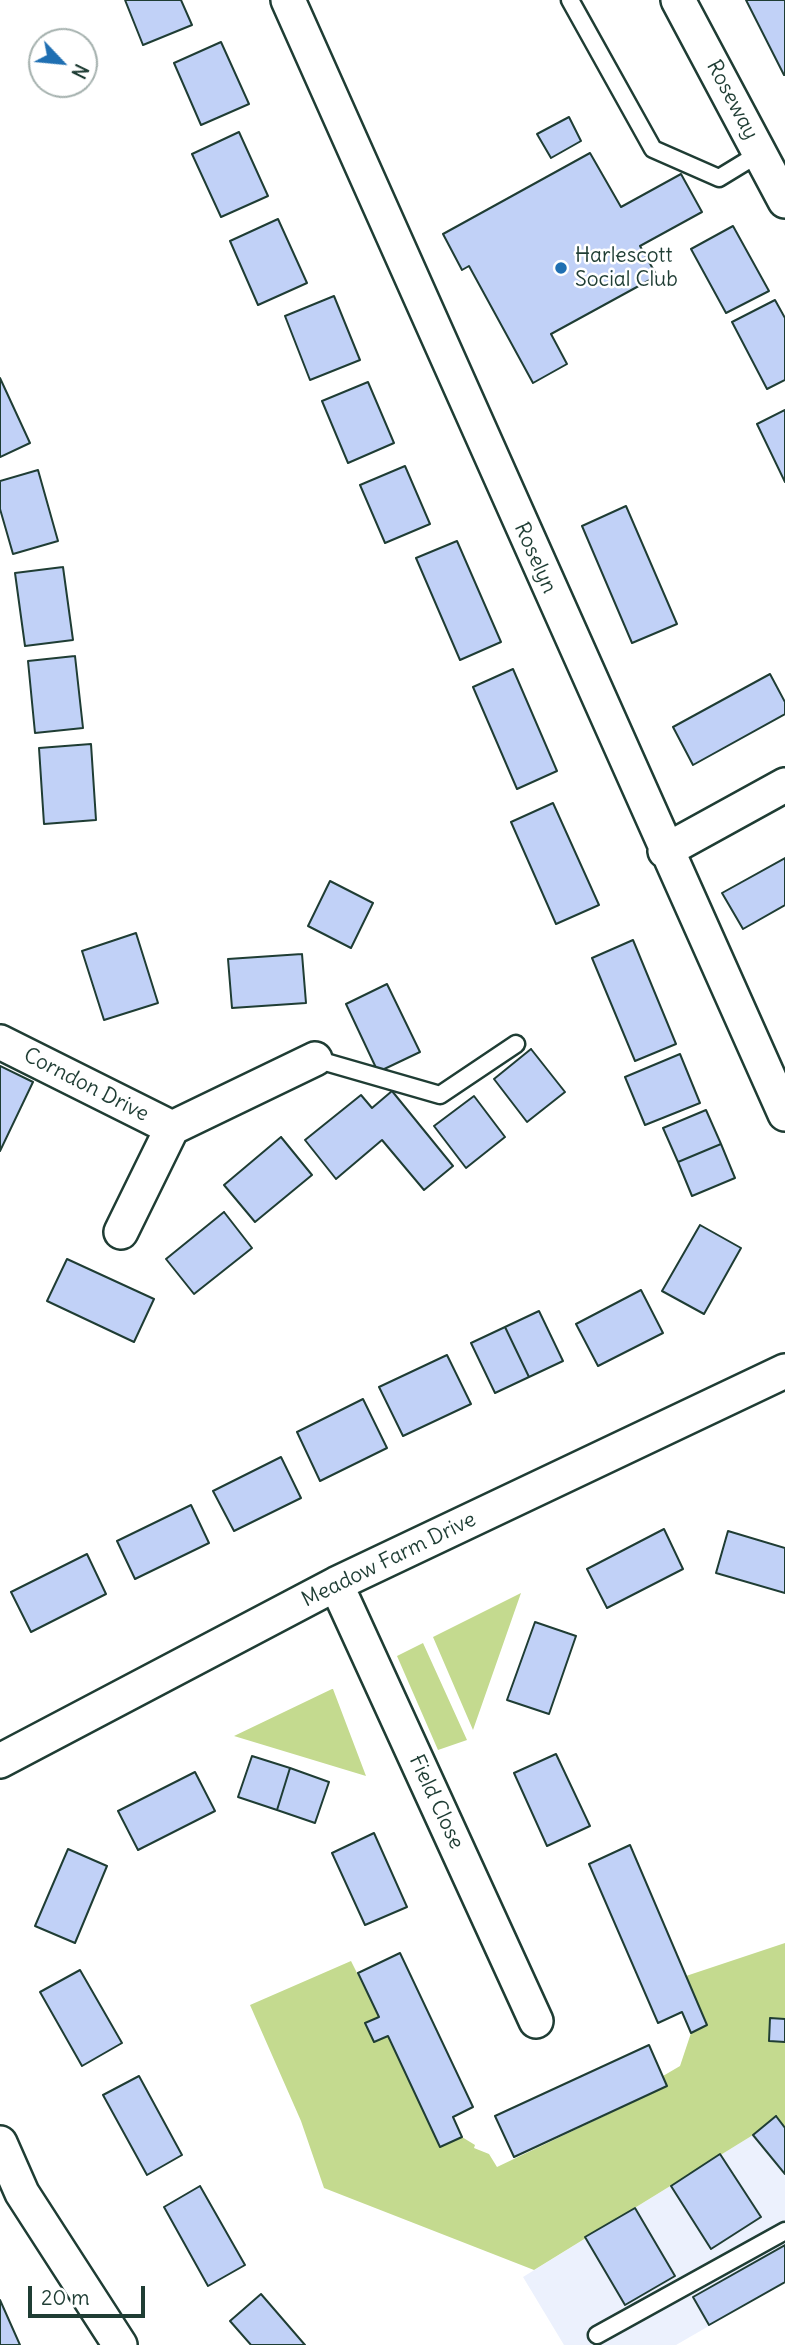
<!DOCTYPE html>
<style>
body{margin:0}
#map{position:relative;width:785px;height:2345px;overflow:hidden;background:#fff;font-family:Delius,sans-serif}
canvas{display:block}
.north{position:absolute;left:28px;top:28px;width:70px;height:70px;box-sizing:border-box;background:#fff;border:2px solid #a5b1ae;border-radius:50%;rotate:116deg;font-size:19px;font-weight:700;line-height:28px;text-align:center;color:#1f3d34}
.north::after{content:'';display:block;margin:auto;width:24px;height:32px;background:#1f6fb2;clip-path:polygon(50% 0,100% 100%,50% 72%,0 100%)}
.scale{position:absolute;left:28px;top:2286px;width:117px;height:32px;box-sizing:border-box;border:4px solid #1f3d34;border-top:0;padding-left:9px;font-size:21px;line-height:24px;white-space:nowrap;color:#1f3d34;-webkit-text-stroke:5px #fff;paint-order:stroke}
</style>
<div id="map">
<canvas width="785" height="2345"></canvas>
<div class="north">N</div>
<div class="scale">20 m</div>
</div>
<script>
const ctx = document.querySelector('canvas').getContext('2d');
ctx.lineJoin = 'round';
function paint(path, color) { ctx.fillStyle = color; ctx.fill(path, 'evenodd'); }
const toPath = rows => new Path2D(rows.map(r => 'M' + r).join(''));
function stroke(path, color, width, dash) { ctx.strokeStyle = color; ctx.lineWidth = width; ctx.lineCap = dash ? 'butt' : 'round'; ctx.setLineDash(dash || []); ctx.stroke(path); }
function write(font, color, halo, rows, align = 'center') {
  ctx.font = font + ' Delius,sans-serif'; ctx.lineWidth = 5; ctx.setLineDash([]); ctx.textBaseline = 'middle'; ctx.strokeStyle = halo; ctx.fillStyle = color; for (const [text, x, y, turn = 0] of rows) {
    ctx.save(); ctx.translate(x, y); ctx.rotate((+turn || 0) * Math.PI / 180); ctx.textAlign = isNaN(turn) ? turn : align; if (halo) ctx.strokeText(text, 0, 0); ctx.fillText(text, 0, 0); ctx.restore();
  }
}
paint(toPath([
 [776,2116,785,2128,785,2282,676,2345,564,2345,523,2277,753,2135]
]), '#ecf1fd');
paint(toPath([
 [521,1593,473,1730,433,1637],
 [423,1643,467,1740,438,1750,397,1656],
 [333,1689,366,1776,234,1736,332,1689],
 [785,1943,785,2128,776,2117,753,2135,534,2270,324,2188,301,2121,250,2005,351,1961,379,2017,365,2024,374,2042,388,2036,440,2147,462,2137,475,2145,474,2148,489,2154,497,2167,667,2086,663,2076,680,2066,691,2033,707,2025,686,1976]
]), '#c4da8f');
const building = toPath([
 [125,0,181,0,192,25,143,45,125,0],
 [746,0,785,0,785,75,784,75,746,0],
 [221,42,249,104,201,125,174,63,221,42],
 [569,117,581,141,551,158,537,134,569,117],
 [239,132,268,196,221,217,192,154,239,132],
 [590,153,621,207,681,174,702,212,640,246,657,276,551,334,567,364,533,383,469,266,462,270,443,234,590,153],
 [278,219,307,283,258,305,230,241,278,219],
 [733,226,769,291,726,313,691,249,733,226],
 [334,296,360,360,310,380,285,316,334,296],
 [775,300,785,318,785,380,767,389,732,322,775,300],
 [0,378,30,443,0,457,0,378],
 [368,382,394,443,348,463,322,401,368,382],
 [785,410,785,482,757,424,785,410],
 [405,466,430,524,385,543,360,485,405,466],
 [38,470,58,541,13,554,0,509,0,481,38,470],
 [626,506,677,624,632,643,582,526,626,506],
 [457,541,501,642,460,660,416,558,457,541],
 [63,567,73,640,25,646,15,573,63,567],
 [75,656,83,728,35,733,28,661,75,656],
 [513,669,557,771,517,789,473,687,513,669],
 [770,674,785,702,785,714,693,765,673,727,770,674],
 [91,744,96,820,44,824,39,748,91,744],
 [553,803,599,905,556,924,511,822,553,803],
 [785,858,785,905,743,929,722,893,785,858],
 [330,881,373,903,351,948,308,926,330,881],
 [136,933,158,1003,104,1020,82,951,136,933],
 [633,940,676,1044,635,1061,592,958,633,940],
 [302,954,306,1003,232,1008,228,959,302,954],
 [387,984,420,1052,378,1072,346,1004,387,984],
 [531,1049,565,1092,527,1122,494,1079,531,1049],
 [680,1054,700,1103,645,1125,625,1077,680,1054],
 [0,1066,33,1082,0,1151,0,1066],
 [392,1091,453,1166,424,1190,382,1140,336,1179,305,1140,361,1095,372,1108,392,1091],
 [474,1096,505,1137,466,1168,434,1126,474,1096],
 [706,1110,721,1144,678,1162,663,1128,706,1110],
 [281,1137,312,1175,255,1222,224,1185,281,1137],
 [721,1144,735,1178,692,1196,678,1162,721,1144],
 [224,1212,252,1248,194,1294,166,1259,224,1212],
 [700,1225,741,1248,704,1314,662,1291,700,1225],
 [67,1259,154,1299,134,1342,47,1301,67,1259],
 [641,1290,663,1333,598,1366,576,1324,641,1290],
 [539,1311,563,1361,529,1377,505,1327,539,1311],
 [505,1327,529,1377,495,1393,471,1343,505,1327],
 [447,1355,471,1404,403,1436,379,1387,447,1355],
 [363,1399,387,1448,320,1481,297,1432,363,1399],
 [281,1457,301,1498,234,1531,213,1491,281,1457],
 [191,1505,209,1543,135,1579,117,1541,191,1505],
 [664,1529,683,1569,607,1608,587,1569,664,1529],
 [728,1531,785,1548,785,1593,716,1573,728,1531],
 [87,1554,106,1594,31,1632,11,1592,87,1554],
 [535,1622,576,1636,549,1714,507,1700,535,1622],
 [556,1754,590,1826,547,1846,514,1773,556,1754],
 [252,1756,290,1768,277,1810,238,1797,252,1756],
 [290,1768,329,1782,315,1823,277,1810,290,1768],
 [195,1772,215,1811,138,1850,118,1811,195,1772],
 [374,1833,407,1907,365,1925,332,1853,374,1833],
 [630,1845,707,2025,691,2033,682,2012,658,2023,589,1864,630,1845],
 [68,1849,107,1866,75,1943,35,1926,68,1849],
 [400,1953,473,2107,453,2117,462,2137,440,2147,388,2036,374,2042,365,2023,379,2017,358,1973,400,1953],
 [80,1970,122,2043,82,2066,40,1992,80,1970],
 [770,2018,785,2019,785,2042,769,2041,770,2018],
 [649,2045,667,2086,514,2157,495,2116,649,2045],
 [139,2076,182,2155,147,2175,103,2095,139,2076],
 [776,2116,785,2128,785,2174,753,2135,776,2116],
 [720,2154,761,2217,711,2249,671,2186,720,2154],
 [200,2186,245,2265,208,2286,164,2207,200,2186],
 [635,2208,675,2276,625,2305,585,2237,635,2208],
 [785,2245,785,2282,709,2325,693,2297,785,2245],
 [261,2294,305,2345,251,2345,230,2321,261,2294],
 [0,2300,20,2345,0,2345,0,2300]
]);
paint(building, '#c1d1f7');
stroke(building, '#1f3d34', 2);
const lane = toPath([
 [570,0,653,149,719,178,760,153],
 [315,1059,440,1095,516,1044],
 [597,2335,785,2231]
]);
const street = toPath([
 [288,0,785,1114],
 [678,0,785,201],
 [665,851,785,785],
 [0,1042,172,1128,315,1059],
 [121,1232,172,1128],
 [336,1584,536,2021],
 [0,1761,336,1584,785,1371],
 [0,2143,22,2193,120,2345]
]);
stroke(lane, '#1f3d34', 21);
stroke(street, '#1f3d34', 38);
stroke(lane, '#fff', 16);
stroke(street, '#fff', 33);
for (const [x, y, r, color] of [
 [561,268,7,"#1f6fb2"]
]) { const dot = new Path2D(); dot.arc(x, y, r, 0, 2 * Math.PI); ctx.fillStyle = color; ctx.fill(dot); stroke(dot, '#fff', 2.5); }
write('21px', '#1f3d34', '#fff', [
 ["Roseway",732,100,62],
 ["Roselyn",535,558,66],
 ["Corndon Drive",86,1085,27],
 ["Meadow Farm Drive",389,1560,-26],
 ["Field Close",436,1802,65]
]);
write('21px', '#1f3d34', '#fff', [
 ["Harlescott",575,256],
 ["Social Club",575,280]
], 'left');
</script>
